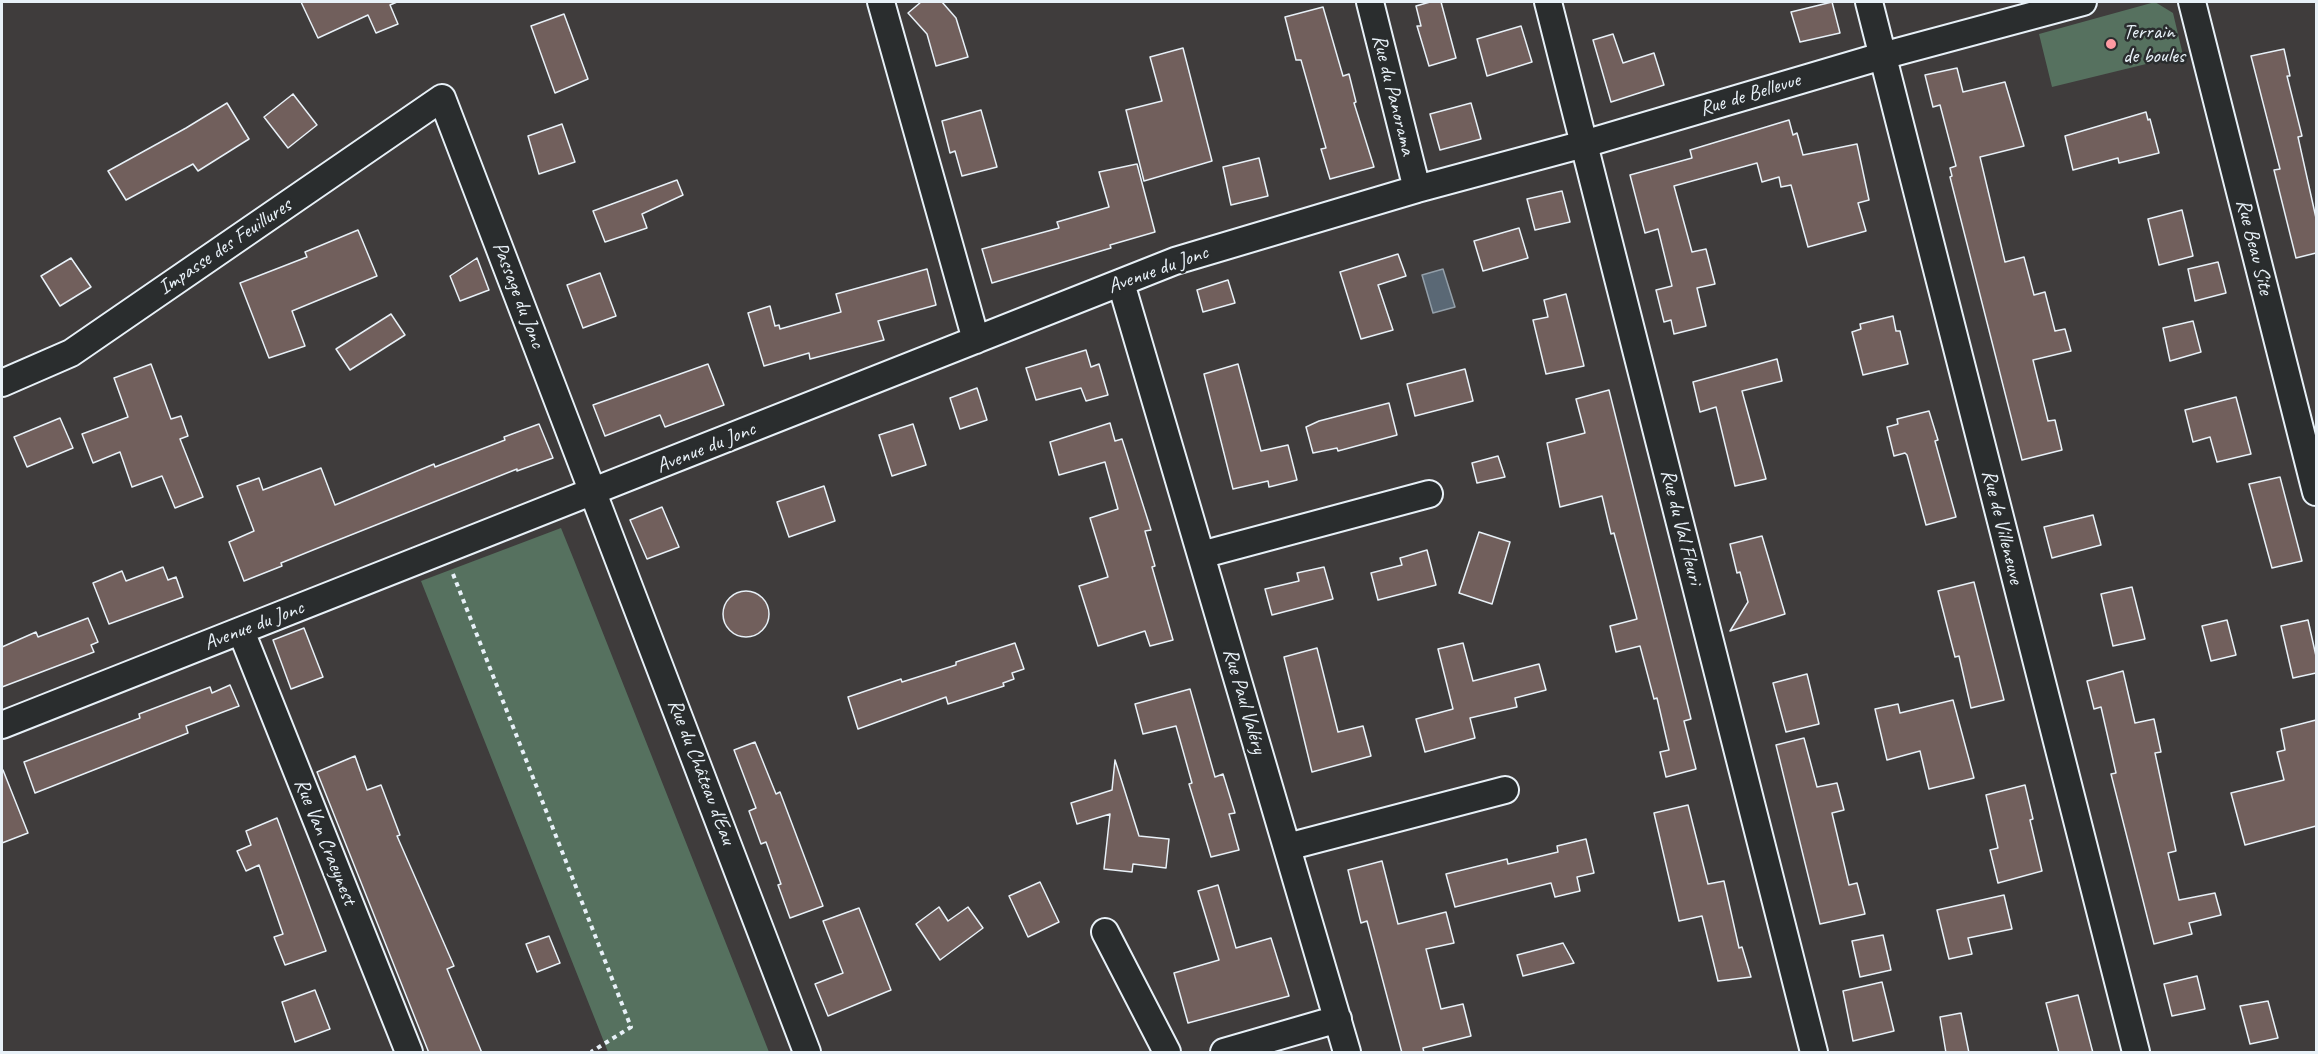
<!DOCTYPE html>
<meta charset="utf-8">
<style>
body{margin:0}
#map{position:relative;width:2318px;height:1054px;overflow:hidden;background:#3f3c3c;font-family:Caveat,sans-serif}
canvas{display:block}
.frame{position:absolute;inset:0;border:3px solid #e8f1f8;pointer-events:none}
</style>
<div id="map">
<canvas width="2318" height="1054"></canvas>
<div class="frame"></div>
</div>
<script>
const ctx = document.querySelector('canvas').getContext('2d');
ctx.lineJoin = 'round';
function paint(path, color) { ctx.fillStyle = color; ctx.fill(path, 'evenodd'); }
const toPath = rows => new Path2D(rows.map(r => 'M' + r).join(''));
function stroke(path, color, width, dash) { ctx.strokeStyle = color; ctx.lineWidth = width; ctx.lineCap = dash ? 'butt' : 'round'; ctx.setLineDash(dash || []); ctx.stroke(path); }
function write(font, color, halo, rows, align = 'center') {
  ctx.font = font + ' Caveat,sans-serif'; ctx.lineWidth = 5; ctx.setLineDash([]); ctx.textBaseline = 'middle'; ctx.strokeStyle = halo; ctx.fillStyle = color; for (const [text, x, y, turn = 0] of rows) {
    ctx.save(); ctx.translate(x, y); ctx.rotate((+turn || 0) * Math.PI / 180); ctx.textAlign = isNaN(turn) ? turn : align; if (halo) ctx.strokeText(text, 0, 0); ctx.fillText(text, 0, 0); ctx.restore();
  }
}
paint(toPath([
 [2155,2,2173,13,2183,55,2052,87,2039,34],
 [561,528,574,560,769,1052,608,1052,421,581]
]), '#56715f');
const water = toPath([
 [1443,269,1455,307,1433,313,1422,275,1443,269]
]);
paint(water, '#5a6875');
stroke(water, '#939fa9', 1.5);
const building = toPath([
 [301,2,397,2,390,5,398,24,376,33,368,15,318,38,301,2],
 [921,2,942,2,956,18,968,57,936,66,927,34,908,13,921,2],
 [1430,2,1441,2,1456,58,1429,66,1417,26,1421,26,1416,6,1430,2],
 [1832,2,1840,33,1800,42,1791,12,1832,2],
 [1323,7,1343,76,1349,74,1356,102,1354,103,1374,167,1330,179,1321,149,1326,148,1301,60,1296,60,1285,17,1323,7],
 [564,14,588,79,555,93,531,26,564,14],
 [1521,26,1532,62,1487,76,1477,39,1521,26],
 [1613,34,1623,63,1654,53,1664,85,1611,102,1593,40,1613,34],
 [1183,48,1212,161,1144,181,1126,110,1162,101,1150,57,1183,48],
 [2284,49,2290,76,2287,76,2302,136,2298,137,2316,218,2316,253,2296,258,2274,170,2280,169,2251,56,2284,49],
 [1957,68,1963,92,2005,82,2024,146,1980,157,2005,262,2024,257,2034,295,2045,292,2055,331,2065,329,2071,351,2033,360,2048,421,2055,420,2062,450,2022,460,1950,177,1952,176,1950,168,1956,166,1940,105,1933,107,1925,75,1957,68],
 [293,94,317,125,288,148,264,117,293,94],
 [227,103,249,139,198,171,193,164,126,200,108,171,186,128,227,103],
 [1471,103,1481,139,1440,150,1430,114,1471,103],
 [981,110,997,167,962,176,955,151,950,153,942,121,981,110],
 [2146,112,2148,120,2150,119,2159,153,2119,163,2118,158,2073,170,2065,136,2146,112],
 [1789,120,1793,135,1797,133,1803,155,1857,144,1869,200,1858,203,1866,231,1808,247,1791,185,1781,187,1779,177,1762,182,1757,163,1674,186,1692,252,1706,249,1715,284,1697,288,1706,326,1674,334,1671,320,1664,322,1656,290,1672,286,1658,229,1645,233,1630,175,1692,158,1690,150,1789,120],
 [562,124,575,162,539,174,528,136,562,124],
 [1259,158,1268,196,1231,205,1223,167,1259,158],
 [1137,164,1155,232,1110,245,1111,248,992,283,982,249,1059,228,1057,222,1109,207,1099,172,1137,164],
 [677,180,683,195,642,214,647,228,605,242,593,211,677,180],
 [1562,191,1570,222,1535,230,1527,199,1562,191],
 [2182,210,2193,256,2159,265,2148,219,2182,210],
 [1519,228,1528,258,1483,271,1474,241,1519,228],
 [358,230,377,276,292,311,305,346,269,358,240,283,307,257,305,252,358,230],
 [1398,254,1406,276,1378,285,1393,330,1361,339,1340,272,1398,254],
 [71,258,91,287,60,306,41,276,71,258],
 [477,258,489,290,460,301,450,276,477,258],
 [2218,262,2226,293,2195,301,2188,269,2218,262],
 [927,269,936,305,878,321,884,340,810,359,809,353,764,366,748,313,770,306,775,326,779,325,780,329,841,312,836,294,927,269],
 [600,273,616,316,583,328,567,285,600,273],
 [1228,280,1235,303,1203,312,1197,290,1228,280],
 [1566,294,1584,366,1546,374,1533,320,1548,317,1544,300,1566,294],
 [391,314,405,335,350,370,336,349,391,314],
 [1893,316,1896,331,1900,331,1908,364,1863,375,1852,332,1861,329,1860,324,1893,316],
 [2193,321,2201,352,2170,361,2163,328,2193,321],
 [1086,350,1091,367,1099,364,1108,395,1086,401,1081,388,1036,400,1026,368,1086,350],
 [1777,359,1782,381,1742,391,1766,479,1735,486,1716,407,1700,412,1693,382,1777,359],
 [151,364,171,419,181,416,188,436,180,439,203,497,175,508,162,476,132,487,120,452,93,463,82,434,128,417,114,378,151,364],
 [708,364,724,405,665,427,660,415,605,436,593,405,708,364],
 [1238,364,1261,451,1288,445,1297,480,1269,487,1268,481,1233,489,1204,374,1238,364],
 [1465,369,1473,401,1415,416,1407,384,1465,369],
 [977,388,987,420,960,429,950,398,977,388],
 [1609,390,1691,719,1684,721,1696,769,1666,777,1660,752,1669,750,1657,698,1654,699,1640,646,1616,652,1610,626,1637,619,1614,533,1611,534,1602,496,1560,507,1547,443,1585,433,1576,399,1609,390],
 [2236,397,2251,454,2217,462,2210,437,2193,442,2185,410,2236,397],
 [1389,403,1397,435,1338,451,1337,448,1313,453,1306,427,1319,421,1389,403],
 [1929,411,1938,440,1935,441,1956,517,1926,525,1907,455,1905,453,1894,456,1887,427,1898,424,1897,419,1929,411],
 [60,418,73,448,27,467,14,437,60,418],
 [1110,423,1115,441,1122,439,1151,530,1145,531,1155,566,1152,567,1173,640,1150,646,1145,631,1098,646,1079,586,1108,577,1090,518,1118,509,1105,462,1059,475,1050,442,1110,423],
 [539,424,553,458,517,471,517,469,313,550,281,563,282,566,244,581,229,542,254,531,237,486,259,478,263,490,321,468,335,505,434,464,435,467,505,440,504,437,539,424],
 [913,424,926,465,892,476,879,435,913,424],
 [1498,456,1505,477,1477,483,1472,463,1498,456],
 [2280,477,2302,561,2272,568,2249,484,2280,477],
 [824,486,835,521,789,537,777,502,824,486],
 [662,507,679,547,647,559,630,520,662,507],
 [2093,515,2101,545,2052,558,2044,527,2093,515],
 [1479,532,1510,542,1492,604,1459,593,1479,532],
 [1762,536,1785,614,1730,631,1748,602,1740,572,1737,573,1730,544,1762,536],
 [1427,550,1436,585,1378,600,1371,573,1402,565,1400,558,1427,550],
 [163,567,168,580,176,577,183,597,109,624,93,583,122,571,126,581,163,567],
 [1324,567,1333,599,1272,615,1265,589,1299,581,1297,573,1324,567],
 [1974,582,2004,700,1971,708,1959,656,1955,657,1938,591,1974,582],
 [2132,587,2145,639,2113,646,2101,594,2132,587],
 '723 614a23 23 0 1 1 46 0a23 23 0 1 1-46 0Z',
 [88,618,98,642,91,645,94,652,2,687,2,647,36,632,38,637,88,618],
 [2227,620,2236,655,2211,661,2202,626,2227,620],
 [2308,620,2316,656,2316,673,2293,678,2281,626,2308,620],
 [304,628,323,677,291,689,273,640,304,628],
 [1015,643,1024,669,1012,673,1014,679,1003,683,1004,686,948,704,946,697,858,729,848,697,901,679,902,682,956,665,956,662,1015,643],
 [1463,643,1473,681,1539,664,1546,690,1515,698,1517,707,1470,718,1475,738,1425,752,1416,719,1453,709,1438,649,1463,643],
 [1317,648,1338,732,1363,726,1371,756,1312,772,1284,657,1317,648],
 [2123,671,2135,723,2154,719,2161,752,2155,753,2176,851,2168,853,2179,900,2215,893,2221,915,2189,923,2192,934,2154,944,2111,774,2116,773,2101,707,2094,709,2087,681,2123,671],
 [1807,674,1819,724,1786,732,1773,683,1807,674],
 [230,685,239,706,186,726,188,733,35,793,24,762,140,718,139,714,210,687,212,693,230,685],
 [1190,689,1215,777,1223,774,1235,813,1229,814,1239,850,1211,857,1189,784,1192,783,1176,726,1143,734,1135,704,1190,689],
 [1953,700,1974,778,1929,789,1920,751,1887,760,1875,709,1898,704,1900,713,1953,700],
 [2316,720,2316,826,2245,845,2231,793,2284,780,2277,752,2285,750,2281,729,2316,720],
 [1804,738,1817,787,1837,783,1844,810,1832,813,1849,885,1857,883,1865,914,1820,924,1776,745,1804,738],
 [755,742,776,794,780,792,823,906,790,918,778,885,781,884,766,842,761,844,749,811,756,808,734,750,755,742],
 [355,756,367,790,381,785,400,835,397,836,454,966,447,969,482,1053,429,1053,317,772,355,756],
 [1115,760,1139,836,1169,839,1166,868,1133,864,1132,872,1104,869,1110,814,1077,824,1071,803,1112,790,1115,760],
 [3,770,28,833,2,843,2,770,3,770],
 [2025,785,2033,819,2030,820,2042,871,1998,883,1990,850,1998,848,1986,795,2025,785],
 [1688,805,1708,884,1724,881,1739,948,1742,947,1751,977,1718,981,1702,916,1679,921,1654,813,1688,805],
 [277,818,326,951,285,965,274,937,283,934,259,865,246,871,237,851,251,845,246,831,277,818],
 [1586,839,1594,873,1577,877,1580,891,1555,897,1551,883,1455,907,1446,874,1507,859,1508,864,1558,852,1557,846,1586,839],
 [1382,861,1398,924,1446,912,1454,943,1426,949,1441,1009,1463,1004,1471,1036,1423,1048,1424,1053,1402,1053,1367,921,1361,923,1348,870,1382,861],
 [1040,882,1059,922,1028,937,1009,896,1040,882],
 [1218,885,1236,948,1271,938,1289,996,1188,1023,1174,973,1219,960,1198,891,1218,885],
 [2004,895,2012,929,1968,938,1972,954,1949,959,1937,910,2004,895],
 [939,907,948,921,968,907,983,928,940,960,916,924,939,907],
 [859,908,891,990,828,1016,815,984,843,973,823,921,859,908],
 [1883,935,1891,970,1860,977,1852,941,1883,935],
 [549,936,560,963,537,972,526,944,549,936],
 [1563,943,1574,963,1523,976,1517,955,1563,943],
 [2197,976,2205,1009,2172,1016,2164,984,2197,976],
 [1882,982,1894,1031,1853,1041,1843,991,1882,982],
 [315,990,330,1029,295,1042,282,1002,315,990],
 [2078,995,2093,1053,2059,1053,2046,1003,2078,995],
 [2268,1001,2278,1038,2250,1044,2240,1006,2268,1001],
 [1961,1013,1969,1053,1946,1053,1940,1017,1961,1013]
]);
paint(building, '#715f5c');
stroke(building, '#e8f1f8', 1.5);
const street = toPath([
 [881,2,976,340],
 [1370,2,1417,189],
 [1548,2,1814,1052],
 [1869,2,2136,1052],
 [2192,2,2316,492],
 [1121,283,1347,1052],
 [2,383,71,353,442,98,807,1052],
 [1201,555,1429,494],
 [241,631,409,1052],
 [2,725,1175,261,1417,189,1584,144,1882,56,2083,2],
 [1287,847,1505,790],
 [1105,932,1167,1052],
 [1224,1052,1338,1019]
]);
stroke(street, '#e8f1f8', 30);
stroke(toPath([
 [453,574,631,1027,591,1052]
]), '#e8f1f8', 4, [4.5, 4.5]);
stroke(street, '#2a2d2e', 26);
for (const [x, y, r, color] of [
 [2111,44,6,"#ff9aa2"]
]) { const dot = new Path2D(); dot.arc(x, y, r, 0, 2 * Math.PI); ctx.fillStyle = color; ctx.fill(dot); stroke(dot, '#2a2d2e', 2); }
write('21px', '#e8f1f8', '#2a2d2e', [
 ["Terrain",2123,32],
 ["de boules",2123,56]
], 'left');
write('21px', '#e8f1f8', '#2a2d2e', [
 ["Rue du Panorama",1393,95,76],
 ["Rue de Bellevue",1750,95,-17],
 ["Impasse des Feuillures",225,247,-34],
 ["Rue Beau Site",2254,247,76],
 ["Avenue du Jonc",1158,270,-20],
 ["Passage du Jonc",518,295,69],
 ["Avenue du Jonc",706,448,-22],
 ["Rue du Val Fleuri",1681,527,76],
 ["Rue de Villeneuve",2002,527,76],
 ["Avenue du Jonc",254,626,-21],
 ["Rue Paul Valéry",1244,701,74],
 ["Rue du Château d'Eau",701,772,69],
 ["Rue Van Craeynest",325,842,68]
]);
</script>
